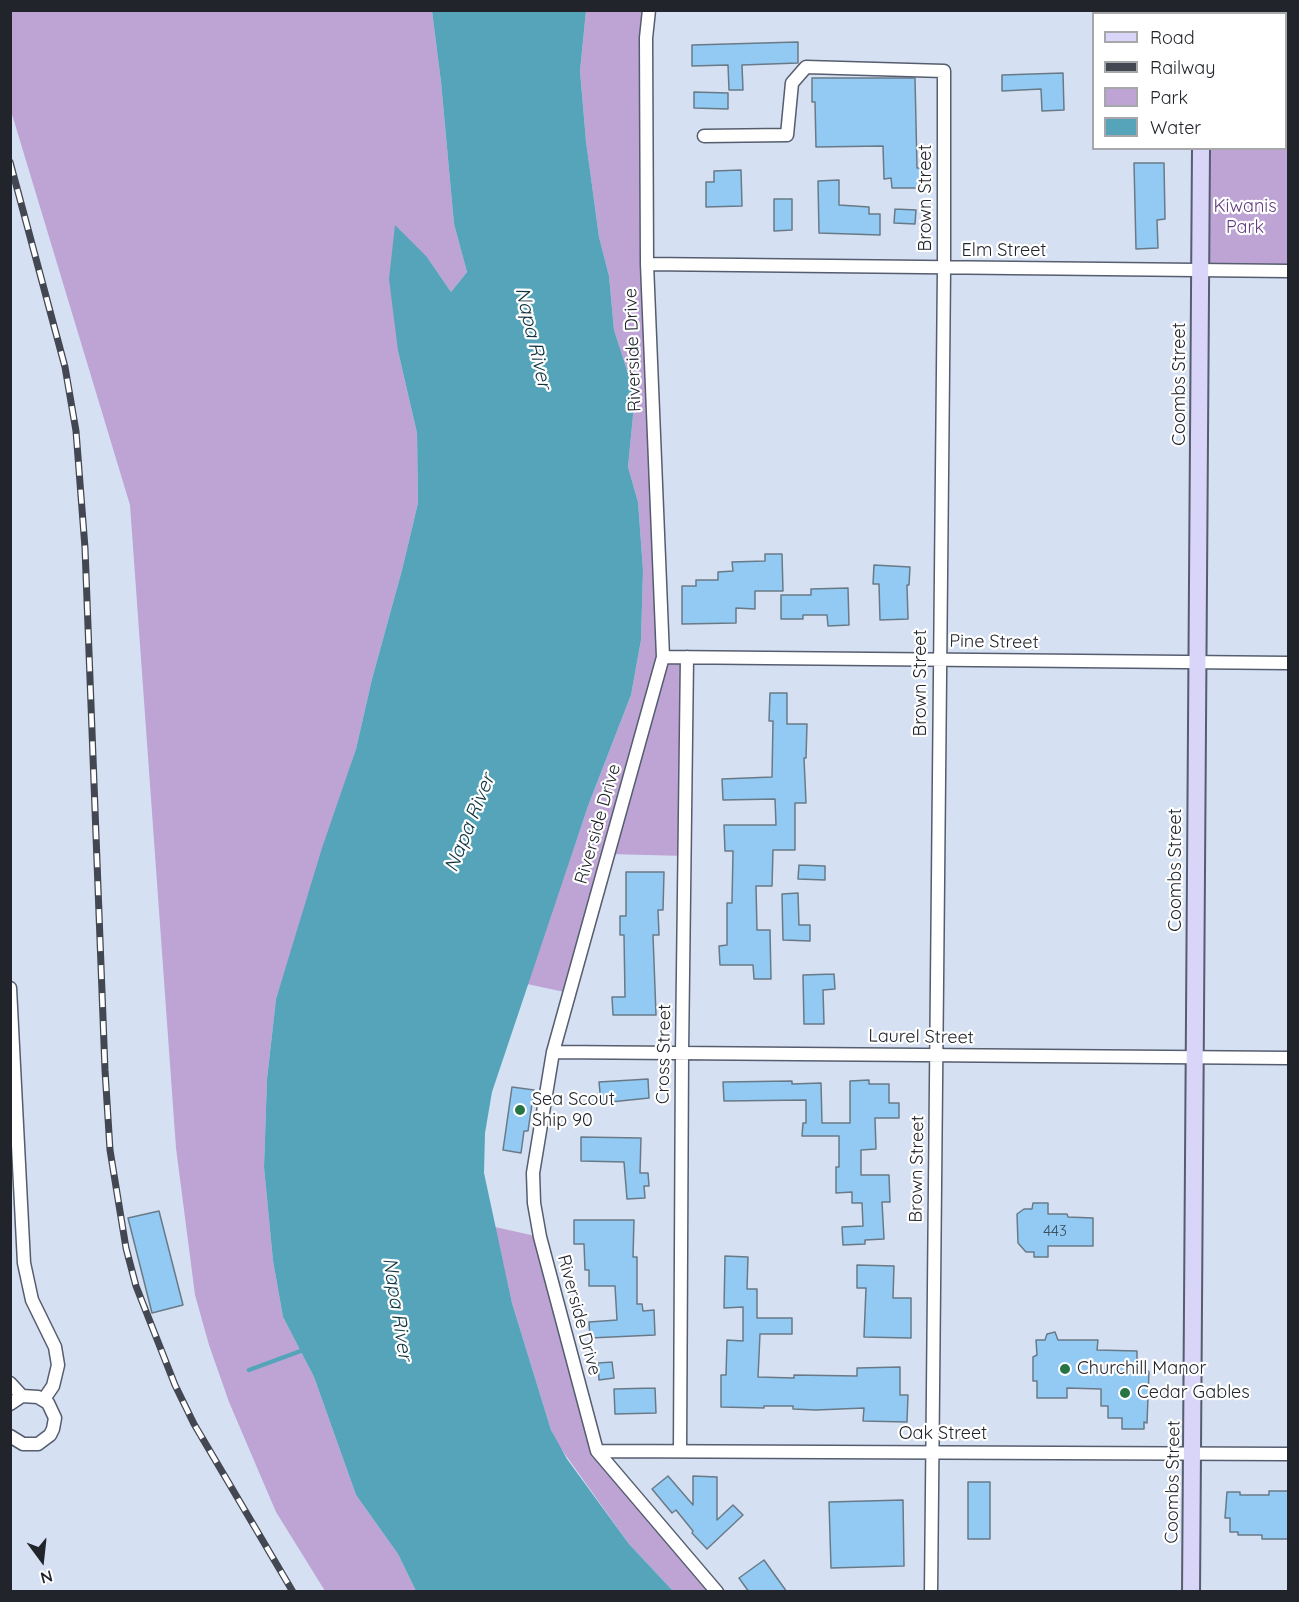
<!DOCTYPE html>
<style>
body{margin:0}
#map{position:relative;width:1299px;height:1602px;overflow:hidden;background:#d6e0f3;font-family:Quicksand,sans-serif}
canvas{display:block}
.frame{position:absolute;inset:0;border:12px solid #21242b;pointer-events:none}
.legend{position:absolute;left:1092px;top:12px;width:195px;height:138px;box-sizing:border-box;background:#fff;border:2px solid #a6a7aa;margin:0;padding:8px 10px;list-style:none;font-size:18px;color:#21242b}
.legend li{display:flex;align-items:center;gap:12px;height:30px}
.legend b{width:30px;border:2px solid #a6a7aa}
.north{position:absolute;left:12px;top:1530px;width:60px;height:60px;-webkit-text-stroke:4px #fff;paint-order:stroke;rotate:165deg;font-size:16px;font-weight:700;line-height:24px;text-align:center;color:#21242b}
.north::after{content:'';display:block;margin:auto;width:21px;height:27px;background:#21242b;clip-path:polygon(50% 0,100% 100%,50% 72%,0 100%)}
</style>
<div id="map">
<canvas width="1299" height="1602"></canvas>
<div class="frame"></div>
<ul class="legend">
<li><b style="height:8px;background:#d9d5f8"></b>Road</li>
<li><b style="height:8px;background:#434751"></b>Railway</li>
<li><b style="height:16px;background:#bda4d5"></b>Park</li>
<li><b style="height:16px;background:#56a4ba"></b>Water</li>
</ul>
<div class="north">N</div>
</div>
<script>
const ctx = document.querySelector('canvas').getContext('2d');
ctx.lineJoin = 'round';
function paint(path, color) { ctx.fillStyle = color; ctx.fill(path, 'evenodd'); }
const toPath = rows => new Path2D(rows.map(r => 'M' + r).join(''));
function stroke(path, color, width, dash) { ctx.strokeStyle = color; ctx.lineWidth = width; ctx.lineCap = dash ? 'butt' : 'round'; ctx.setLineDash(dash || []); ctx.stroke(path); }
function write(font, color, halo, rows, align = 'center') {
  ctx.font = font + ' Quicksand,sans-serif'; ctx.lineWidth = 4.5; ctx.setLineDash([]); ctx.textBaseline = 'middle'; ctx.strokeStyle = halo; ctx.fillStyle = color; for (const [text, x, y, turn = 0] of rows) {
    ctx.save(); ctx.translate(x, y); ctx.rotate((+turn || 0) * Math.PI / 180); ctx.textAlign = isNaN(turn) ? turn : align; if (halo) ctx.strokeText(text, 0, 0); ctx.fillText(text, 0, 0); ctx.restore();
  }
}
paint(toPath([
 [10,11,432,11,441,82,454,224,467,272,451,292,427,257,398,351,417,433,418,503,402,570,372,679,356,749,276,999,267,1079,264,1167,273,1261,283,1317,314,1377,356,1495,398,1554,416,1591,325,1591,276,1512,229,1402,209,1345,195,1295,176,1148,130,505,11,111],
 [586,11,649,11,646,38,663,656,687,657,685,856,608,854,569,993,527,984,588,806,631,695,641,640,643,570,638,502,628,467,635,395,614,330,609,276,599,237,586,141,580,71],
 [1286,79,1288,80,1288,271,1200,270,1201,149,1286,148],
 [495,1227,540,1237,597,1451,717,1591,673,1591,629,1544,557,1443,551,1430,512,1303]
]), '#bda4d5');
paint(toPath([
 [432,11,586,11,580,71,586,141,599,237,609,276,614,330,635,395,628,467,638,502,643,570,641,640,631,695,588,806,492,1092,485,1133,484,1173,512,1303,551,1430,567,1459,629,1544,673,1591,416,1591,398,1554,356,1495,314,1377,283,1317,273,1261,264,1167,267,1079,276,999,322,848,356,749,372,679,402,570,418,503,417,433,398,351,389,279,395,225,427,257,451,292,467,272,454,224,441,82]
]), '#56a4ba');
stroke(toPath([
 [249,1370,306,1349]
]), '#56a4ba', 4.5);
const building = toPath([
 [798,42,798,63,742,65,743,90,729,90,728,65,692,66,692,45,798,42],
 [1063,73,1064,110,1042,111,1041,89,1002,91,1002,75,1063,73],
 [812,78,915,78,917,168,922,168,922,188,892,188,891,178,884,179,883,146,816,147,815,102,812,102,812,78],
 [694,92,728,93,728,109,694,108,694,92],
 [1134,163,1164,163,1165,219,1157,220,1158,248,1136,249,1134,163],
 [741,170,742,206,706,207,706,182,714,182,714,171,741,170],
 [839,180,839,205,869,207,869,214,880,214,880,235,819,233,818,181,839,180],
 [774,199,792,199,792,230,774,231,774,199],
 [895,209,916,210,915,224,894,223,895,209],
 [765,554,782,554,783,591,755,591,755,609,736,608,736,623,682,624,682,586,696,586,696,580,718,580,718,572,733,571,732,562,765,561,765,554],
 [874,565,910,567,909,585,907,585,908,619,880,620,879,584,873,584,874,565],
 [848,588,849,625,828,626,827,615,803,615,803,619,781,619,781,595,811,595,811,589,848,588],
 [770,693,787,693,787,724,807,724,806,758,804,758,806,803,795,803,795,850,773,850,772,886,756,886,757,930,770,930,771,979,754,979,753,965,720,965,719,946,727,945,727,903,732,903,733,851,725,851,724,825,776,825,775,799,723,800,722,779,772,777,773,721,769,721,770,693],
 [799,865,825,866,825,880,798,879,799,865],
 [626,872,664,872,663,910,658,910,659,935,653,935,656,1015,613,1015,612,997,625,997,624,935,620,935,620,916,626,916,626,872],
 [798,893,799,925,810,925,810,941,783,940,782,894,798,893],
 [834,974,835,989,823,990,824,1024,804,1024,803,975,834,974],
 [648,1079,649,1098,601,1103,599,1082,648,1079],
 [869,1080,869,1084,889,1084,889,1103,899,1103,899,1118,875,1118,876,1149,861,1150,861,1175,889,1175,890,1202,882,1202,884,1239,865,1240,865,1244,843,1245,842,1227,863,1226,862,1203,852,1203,852,1192,836,1193,836,1167,839,1167,839,1136,802,1136,803,1123,806,1123,806,1100,724,1101,723,1082,792,1081,792,1084,821,1083,822,1123,850,1123,850,1081,869,1080],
 [512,1087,534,1090,528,1131,524,1131,521,1153,503,1150,512,1087],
 [581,1137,641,1138,640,1173,648,1173,649,1186,644,1186,645,1198,627,1199,624,1162,581,1161,581,1137],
 [1033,1203,1048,1203,1048,1214,1067,1214,1068,1217,1093,1218,1093,1246,1048,1246,1048,1257,1034,1257,1034,1252,1026,1252,1018,1243,1017,1214,1024,1209,1032,1209,1033,1203],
 [159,1211,183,1305,152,1313,128,1218,159,1211],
 [574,1220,634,1220,633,1257,637,1257,637,1304,642,1304,643,1311,654,1310,655,1335,590,1338,589,1322,617,1320,615,1286,589,1286,589,1270,585,1270,584,1244,574,1244,574,1220],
 [725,1256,748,1257,747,1289,757,1289,757,1318,792,1318,792,1334,760,1334,758,1377,794,1378,794,1375,857,1376,857,1368,900,1367,900,1395,908,1395,907,1422,863,1421,864,1408,816,1410,793,1409,793,1406,764,1406,764,1408,721,1407,721,1375,726,1375,727,1340,743,1341,743,1307,724,1308,725,1256],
 [857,1265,894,1266,893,1298,911,1298,911,1338,864,1337,866,1288,857,1288,857,1265],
 [1055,1332,1058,1340,1098,1340,1097,1350,1137,1351,1137,1364,1145,1367,1149,1372,1147,1423,1144,1422,1144,1429,1122,1429,1122,1418,1108,1418,1108,1406,1101,1406,1101,1389,1067,1388,1067,1398,1037,1398,1037,1381,1033,1381,1033,1357,1037,1355,1036,1340,1045,1340,1047,1334,1055,1332],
 [612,1362,614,1378,599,1380,598,1363,612,1362],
 [655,1388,656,1413,615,1414,614,1389,655,1388],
 [668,1476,693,1505,693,1476,717,1477,717,1520,733,1505,743,1515,707,1549,692,1533,693,1531,676,1510,672,1513,652,1489,668,1476],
 [968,1482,990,1482,990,1539,968,1539,968,1482],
 [1269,1491,1288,1491,1288,1539,1262,1539,1262,1535,1238,1535,1238,1532,1230,1532,1230,1518,1225,1518,1227,1492,1240,1492,1240,1495,1269,1495,1269,1491],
 [903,1500,904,1566,831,1568,829,1502,903,1500],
 [764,1560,787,1592,749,1592,739,1578,764,1560]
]);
paint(building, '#92caf4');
stroke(building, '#697a87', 1.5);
const street = toPath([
 [649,10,646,38,647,264,663,657,553,1052,533,1173,534,1203,540,1237,597,1451,717,1592],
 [704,136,787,135,792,83,806,67,944,71,944,269,931,1592],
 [647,264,1288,271],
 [663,657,1288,663],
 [10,988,24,1263,32,1300,55,1347,58,1365,53,1386,44,1399],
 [553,1052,1288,1058],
 [10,1383,22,1396],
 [10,1404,22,1396,38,1397,48,1403,55,1418,53,1429,50,1435,38,1444,23,1444,10,1436],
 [597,1451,1288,1454],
 [680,1451,682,1052,687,657]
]);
const secondary = toPath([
 [1203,14,1203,10],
 [1191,1592,1201,148]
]);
stroke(street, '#555d6e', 15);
stroke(secondary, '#555d6e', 20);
stroke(street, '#fff', 12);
stroke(secondary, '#d9d5f8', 16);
const rail = toPath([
 [10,162,65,367,76,431,85,548,105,1070,110,1150,126,1248,136,1286,175,1385,194,1424,293,1592]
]);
stroke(rail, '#434751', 7);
stroke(rail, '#fff', 4.5, [14]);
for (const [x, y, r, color] of [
 [520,1110,6,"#277544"],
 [1065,1369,6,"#277544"],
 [1125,1393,6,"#277544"]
]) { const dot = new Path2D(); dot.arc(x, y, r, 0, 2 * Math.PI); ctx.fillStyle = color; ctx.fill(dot); stroke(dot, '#fff', 2); }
write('15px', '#3d4e5d', null, [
 ["443",1055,1231]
]);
write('18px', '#21242b', '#fff', [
 ["Brown Street",926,198,-90],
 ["Elm Street",1004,251],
 ["Riverside Drive",633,350,-92],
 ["Coombs Street",1180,384,-90],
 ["Pine Street",994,642,1],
 ["Brown Street",921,683,-90],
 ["Riverside Drive",598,824,-74],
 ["Coombs Street",1176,870,-90],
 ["Laurel Street",921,1037,1],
 ["Cross Street",664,1054,-89],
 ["Brown Street",917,1169,-89],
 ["Riverside Drive",579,1315,75],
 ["Oak Street",943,1434],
 ["Coombs Street",1173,1482,-89]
]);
write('18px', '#623d80', '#fff', [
 ["Kiwanis",1245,207],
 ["Park",1245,228]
]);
write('18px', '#21242b', '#fff', [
 ["Sea Scout",532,1100],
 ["Ship 90",532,1121],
 ["Churchill Manor",1077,1369],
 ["Cedar Gables",1137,1393]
], 'left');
write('italic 20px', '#0f343f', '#fff', [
 ["Napa River",533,338,77],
 ["Napa River",470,823,-68],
 ["Napa River",397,1309,81]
]);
</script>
